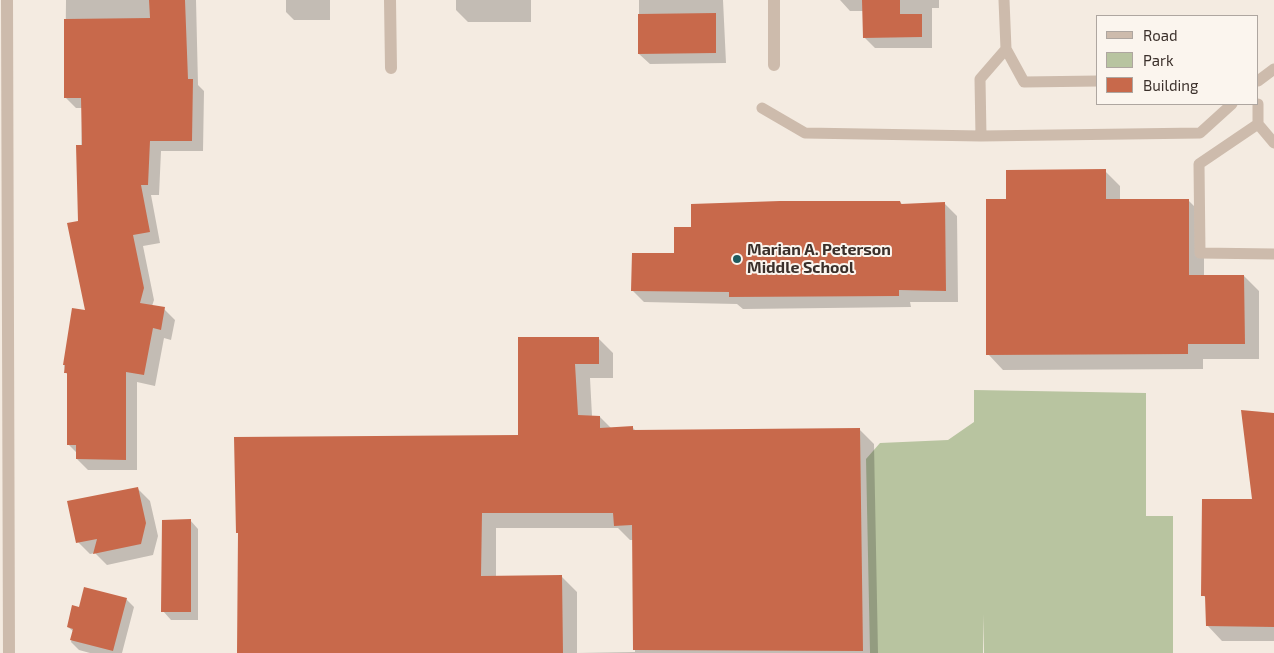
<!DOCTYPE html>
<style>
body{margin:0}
#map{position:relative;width:1274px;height:653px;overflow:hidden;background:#f4ebe1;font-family:"Exo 2",sans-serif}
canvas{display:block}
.legend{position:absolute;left:1096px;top:15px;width:162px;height:90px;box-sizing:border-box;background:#fbf5ee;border:1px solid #aea6a0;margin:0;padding:6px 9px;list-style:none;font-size:15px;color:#3b302b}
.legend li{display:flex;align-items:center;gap:10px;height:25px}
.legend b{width:25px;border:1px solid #aea6a0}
</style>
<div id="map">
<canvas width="1274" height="653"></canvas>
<ul class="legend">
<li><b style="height:6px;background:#cdbbac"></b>Road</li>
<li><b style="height:14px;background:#b8c4a0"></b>Park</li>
<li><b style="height:14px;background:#c8694b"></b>Building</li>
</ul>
</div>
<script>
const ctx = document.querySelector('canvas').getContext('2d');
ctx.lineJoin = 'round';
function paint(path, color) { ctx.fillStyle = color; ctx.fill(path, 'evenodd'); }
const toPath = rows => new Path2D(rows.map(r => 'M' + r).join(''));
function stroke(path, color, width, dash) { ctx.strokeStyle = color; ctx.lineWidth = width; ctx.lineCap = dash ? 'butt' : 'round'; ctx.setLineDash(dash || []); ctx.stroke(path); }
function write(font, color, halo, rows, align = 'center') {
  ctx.font = font + ' "Exo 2",sans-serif'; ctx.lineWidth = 4; ctx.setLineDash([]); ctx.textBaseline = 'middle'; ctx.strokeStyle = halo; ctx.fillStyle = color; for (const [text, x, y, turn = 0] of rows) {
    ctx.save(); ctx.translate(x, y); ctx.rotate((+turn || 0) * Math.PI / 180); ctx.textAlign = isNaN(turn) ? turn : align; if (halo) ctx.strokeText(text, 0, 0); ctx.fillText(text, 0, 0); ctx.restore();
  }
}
paint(toPath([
 [974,390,1146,393,1146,516,1173,516,1173,653,984,653,983,614,983,653,870,653,866,459,880,443,948,440,974,422]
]), '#b8c4a0');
paint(toPath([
 [66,0,196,0,198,85,204,91,203,151,161,151,159,195,151,195,160,243,143,246,154,300,152,306,164,309,175,320,171,340,164,338,155,386,137,382,137,470,88,470,77,459,77,453,68,444,69,376,65,372,64,365,86,312,80,222,82,108,76,108,65,97],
 [286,0,330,0,330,20,294,20,286,12],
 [456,0,531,0,531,22,468,22,456,10],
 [639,0,723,0,726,63,650,64,639,54],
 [840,0,939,0,939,8,932,8,932,48,875,48,864,37,864,11,850,11],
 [1105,171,1120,186,1120,201,1189,201,1204,216,1204,276,1244,276,1259,291,1259,359,1203,359,1203,369,1003,370,988,354,1007,200],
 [900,202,903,205,945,204,957,216,958,302,910,302,911,307,743,309,737,304,644,302,632,290,675,254,693,228],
 [598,338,613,353,613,378,590,378,592,416,600,417,611,428,632,427,636,431,859,429,874,444,878,653,238,653,520,436,519,339],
 [496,528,618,528,630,540,633,540,635,652,577,653,577,592,562,577,496,578],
 [1274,414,1274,641,1222,641,1207,625,1207,599,1203,595,1254,501],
 [137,488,150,501,158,536,153,555,107,565,95,553,90,554,78,542],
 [190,520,198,529,198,620,171,620,163,611],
 [126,599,134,607,122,653,90,653,79,650,71,642,74,632,68,627,80,608]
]), '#0003');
paint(toPath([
 [149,0,185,0,188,79,193,79,192,141,150,141,148,185,141,185,150,232,133,235,144,288,140,303,165,307,161,330,153,328,144,375,126,372,126,460,76,459,76,445,67,445,67,373,64,373,65,365,63,365,72,308,85,310,67,223,78,221,76,145,82,145,81,98,64,98,64,19,150,18],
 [862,0,900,0,900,14,922,14,922,37,863,38],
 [716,13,716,53,638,54,638,14],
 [1106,169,1106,199,1189,199,1189,275,1244,275,1245,344,1188,344,1188,354,986,355,986,199,1006,199,1006,170],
 [780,201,900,201,901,204,945,202,946,291,899,290,899,296,729,297,729,292,631,291,632,253,674,253,674,227,691,227,691,204],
 [518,337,599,337,599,364,575,364,578,415,600,416,600,428,633,426,633,430,860,428,863,651,633,650,632,525,614,526,613,513,482,513,481,576,562,575,563,653,237,653,238,533,236,533,234,437,518,435],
 [1241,410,1274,413,1274,627,1206,626,1205,596,1201,596,1202,499,1252,499],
 [138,487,146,523,141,544,93,554,97,539,76,543,67,501],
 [191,519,191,612,161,612,162,520],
 [84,587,127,598,113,651,70,640,73,629,67,627,72,605,79,607]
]), '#c8694b');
stroke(toPath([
 [1004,0,1006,49,1024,82,1098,81],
 [1258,81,1274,69],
 [1258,104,1258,124,1274,143],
 [762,108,805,133,981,136,1200,133,1232,104],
 [1258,124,1199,164,1200,253,1274,254],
 [981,136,980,79,1006,49]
]), '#cdbbac', 11);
stroke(toPath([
 [7,0,9,653],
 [390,0,391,68],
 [774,65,774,0]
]), '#cdbbac', 12);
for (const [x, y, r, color] of [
 [737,259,5,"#1f5a5e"]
]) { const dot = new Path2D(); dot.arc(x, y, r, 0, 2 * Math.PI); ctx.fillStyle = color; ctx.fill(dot); stroke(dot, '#fbf5ee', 2); }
write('bold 16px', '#3b302b', '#fbf5ee', [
 ["Marian A. Peterson",747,250],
 ["Middle School",747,268]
], 'left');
</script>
